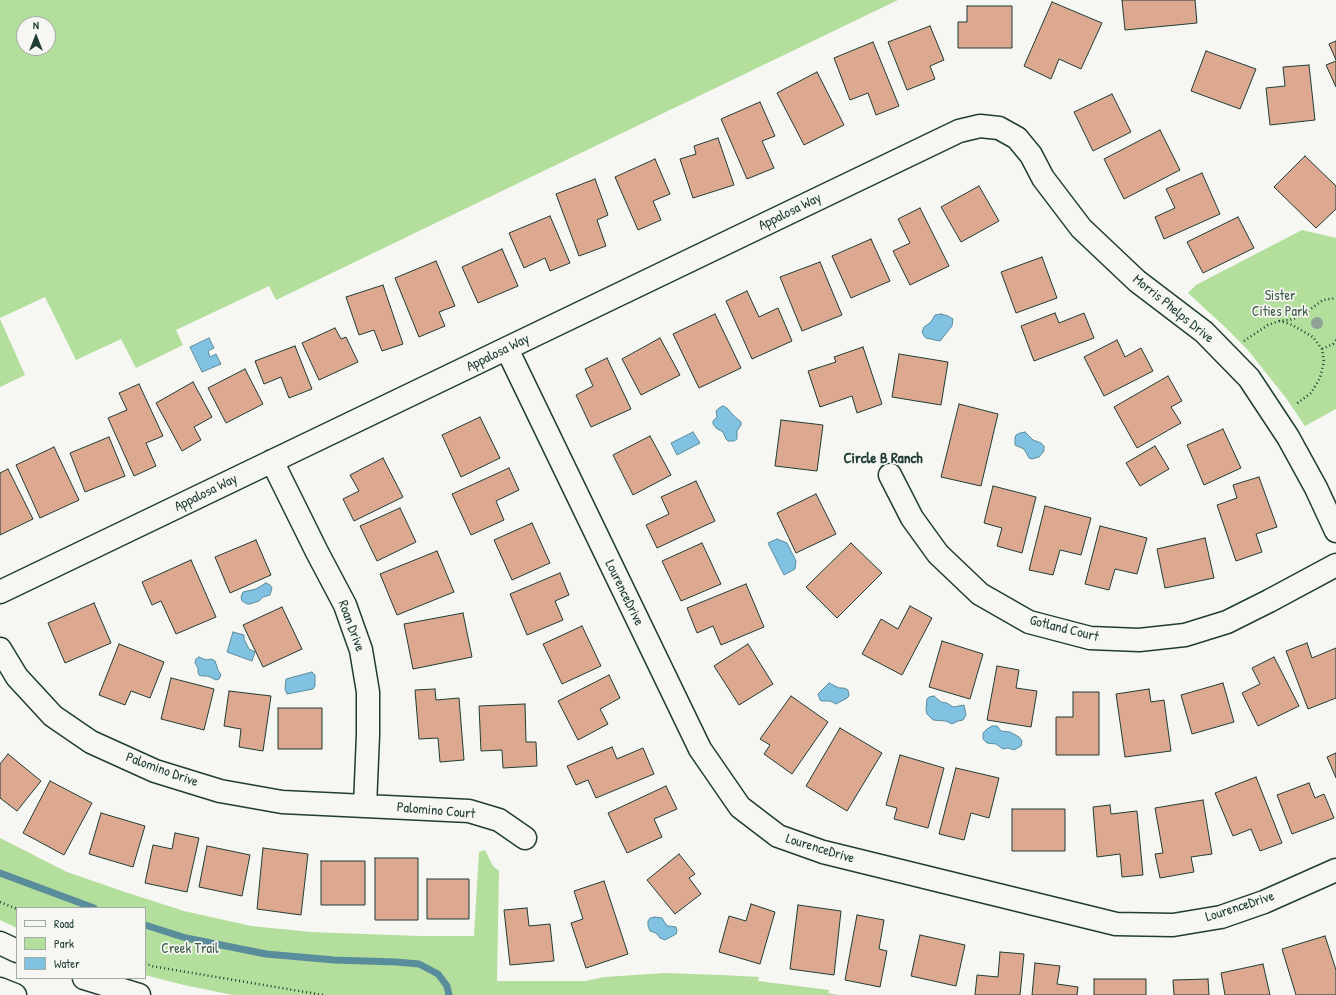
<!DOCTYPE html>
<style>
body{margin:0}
#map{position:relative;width:1336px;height:995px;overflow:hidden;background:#f6f6f2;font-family:"Patrick Hand",sans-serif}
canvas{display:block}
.legend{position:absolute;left:16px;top:907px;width:130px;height:72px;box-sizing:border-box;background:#f6f6f2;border:1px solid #a0aca6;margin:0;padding:5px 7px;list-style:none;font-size:12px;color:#1f3d34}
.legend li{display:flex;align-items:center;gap:8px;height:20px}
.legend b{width:20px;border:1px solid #a0aca6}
.north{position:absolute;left:16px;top:16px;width:40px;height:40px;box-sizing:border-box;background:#f6f6f2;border:1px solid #a0aca6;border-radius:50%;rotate:0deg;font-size:11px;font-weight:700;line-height:16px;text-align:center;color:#1f3d34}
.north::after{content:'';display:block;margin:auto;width:14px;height:18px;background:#1f3d34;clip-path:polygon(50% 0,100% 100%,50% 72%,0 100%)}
</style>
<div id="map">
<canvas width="1336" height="995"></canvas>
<ul class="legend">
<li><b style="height:5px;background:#f6f6f2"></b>Road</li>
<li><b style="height:11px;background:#b3de9c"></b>Park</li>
<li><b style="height:11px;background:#81c2e2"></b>Water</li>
</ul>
<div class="north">N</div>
</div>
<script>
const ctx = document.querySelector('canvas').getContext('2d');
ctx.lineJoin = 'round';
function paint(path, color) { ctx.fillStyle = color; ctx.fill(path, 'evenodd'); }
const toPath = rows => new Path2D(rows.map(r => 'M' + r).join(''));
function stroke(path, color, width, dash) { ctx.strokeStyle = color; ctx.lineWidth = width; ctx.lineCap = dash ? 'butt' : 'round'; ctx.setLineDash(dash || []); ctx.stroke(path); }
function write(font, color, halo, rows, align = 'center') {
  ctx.font = font + ' "Patrick Hand",sans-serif'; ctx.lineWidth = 3.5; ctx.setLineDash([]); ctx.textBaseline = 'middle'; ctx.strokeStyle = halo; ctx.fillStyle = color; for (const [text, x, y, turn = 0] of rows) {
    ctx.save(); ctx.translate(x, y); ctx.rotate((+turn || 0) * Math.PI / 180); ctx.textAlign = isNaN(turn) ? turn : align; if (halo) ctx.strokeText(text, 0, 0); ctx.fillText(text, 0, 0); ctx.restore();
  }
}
paint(toPath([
 [0,0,898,0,276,300,269,286,176,330,183,345,136,368,121,339,76,360,45,297,0,318],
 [24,24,48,24,48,48,24,48],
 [1302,230,1336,238,1336,409,1305,426,1286,398,1247,349,1225,327,1188,293,1196,285],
 [0,319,25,375,0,387],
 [0,838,67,872,125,892,184,911,251,926,311,932,420,936,474,936,479,852,485,850,493,866,499,871,497,981,585,981,605,977,665,973,721,975,759,977,758,981,829,990,828,993,839,995,233,995,184,985,145,975,145,908,17,908,17,928,0,920]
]), '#b3de9c');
const water = toPath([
 [941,314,948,316,953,319,952,326,940,341,926,338,924,336,922,332,924,327,931,322,935,315,941,314],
 [209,338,214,348,208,351,210,357,216,354,221,364,202,372,190,347,209,338],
 [723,406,727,408,733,415,741,422,741,425,737,431,737,439,734,441,728,441,726,439,723,432,716,428,713,424,713,421,717,417,716,411,719,408,723,406],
 [693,432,700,443,677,455,671,443,693,432],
 [1025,432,1033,440,1041,443,1044,446,1044,451,1039,457,1032,459,1029,458,1024,449,1015,445,1015,438,1016,435,1020,433,1025,432],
 [777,539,787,543,796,561,795,569,784,575,768,543,777,539],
 [266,583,270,585,272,588,270,595,263,597,259,601,250,604,247,604,242,601,241,597,243,592,256,589,266,583],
 [233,632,244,635,244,639,249,649,255,652,252,661,227,652,233,632],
 [199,657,206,660,212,659,215,661,218,670,221,675,219,679,216,680,208,676,202,676,199,675,198,672,198,668,195,663,196,659,199,657],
 [312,672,315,675,315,686,313,689,287,694,285,689,286,679,312,672],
 [829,683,839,688,844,688,848,690,849,696,847,698,836,704,830,701,822,701,820,700,818,694,829,683],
 [934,696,941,702,947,703,953,707,964,705,966,715,963,720,958,721,952,724,946,721,933,720,927,714,926,710,927,699,929,697,934,696],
 [992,726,997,726,1001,731,1010,732,1019,737,1022,741,1021,746,1014,750,1008,748,1003,749,996,744,987,743,983,739,983,733,987,729,992,726],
 [655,917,662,918,665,923,668,926,676,927,677,931,676,934,665,940,660,938,656,933,650,931,648,926,648,921,650,918,655,917]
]);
paint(water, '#81c2e2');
stroke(water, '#5a8d9c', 1);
stroke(toPath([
 [0,873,94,908],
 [145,925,186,938,266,954,334,960,396,962,419,964,438,974,447,986,449,995]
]), '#5a8d9c', 7);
const building = toPath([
 [1122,0,1195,0,1197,23,1125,30,1122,0],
 [1052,2,1102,23,1081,69,1059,59,1051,79,1024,66,1052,2],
 [967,6,1012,6,1012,48,958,48,958,22,967,22,967,6],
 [930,26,944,60,930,66,935,79,907,90,888,42,930,26],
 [1336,41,1336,60,1329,44,1336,41],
 [873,42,899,106,876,115,868,93,850,100,834,58,873,42],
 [1206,51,1256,69,1240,109,1191,91,1206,51],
 [1336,61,1336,87,1326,65,1336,61],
 [1309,65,1315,120,1270,125,1266,88,1285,86,1283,67,1309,65],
 [817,72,844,125,804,145,777,93,817,72],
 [1112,94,1131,132,1093,151,1074,112,1112,94],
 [760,102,775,136,762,141,774,168,747,179,721,119,760,102],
 [1160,130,1180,170,1124,199,1104,159,1160,130],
 [718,138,734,185,693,198,680,159,696,154,694,146,718,138],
 [1305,156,1336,186,1336,209,1316,228,1274,187,1305,156],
 [655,159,670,194,653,201,661,220,638,230,615,177,655,159],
 [1202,173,1220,214,1164,239,1155,217,1175,208,1166,189,1202,173],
 [595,179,608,215,597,220,606,246,579,256,556,194,595,179],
 [979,186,999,221,961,242,941,207,979,186],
 [920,208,949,266,910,285,893,251,910,243,898,219,920,208],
 [550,216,570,263,550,271,545,258,524,268,509,233,550,216],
 [1238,217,1254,248,1203,273,1187,242,1238,217],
 [871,239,890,281,851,298,832,256,871,239],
 [502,249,518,286,478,303,462,267,502,249],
 [1042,257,1057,298,1016,313,1001,272,1042,257],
 [436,261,455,306,439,312,445,326,419,337,395,278,436,261],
 [820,262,842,315,802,331,780,277,820,262],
 [383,285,403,344,382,351,374,330,359,335,346,297,383,285],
 [747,291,759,317,778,308,792,341,752,359,726,301,747,291],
 [1055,313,1059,323,1084,313,1094,338,1034,361,1021,326,1055,313],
 [715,314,741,368,699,388,673,334,715,314],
 [335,328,341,339,346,337,358,362,319,380,302,343,335,328],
 [660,338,680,375,641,395,622,359,660,338],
 [1117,340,1125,357,1141,348,1153,371,1104,396,1084,357,1117,340],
 [295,346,312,389,289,398,281,377,264,384,255,361,295,346],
 [863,347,882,404,857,413,852,396,820,407,808,371,836,362,834,357,863,347],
 [899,354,948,362,941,405,892,397,899,354],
 [607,358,631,409,591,427,576,395,593,386,585,369,607,358],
 [245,369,263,404,226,423,208,388,245,369],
 [1168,376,1182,401,1171,407,1181,423,1137,448,1114,407,1168,376],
 [193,382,212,417,194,427,201,440,182,451,156,403,193,382],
 [139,384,163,436,146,443,156,466,134,476,108,418,127,410,119,393,139,384],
 [959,404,998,414,981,486,941,477,959,404],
 [480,417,500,458,461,477,442,435,480,417],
 [781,420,823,425,817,471,775,466,781,420],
 [1223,429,1241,468,1204,485,1187,445,1223,429],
 [650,436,671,475,633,495,613,455,650,436],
 [109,437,125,476,85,492,70,453,109,437],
 [1155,446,1169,469,1140,486,1126,463,1155,446],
 [54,447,79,500,40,518,16,465,54,447],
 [383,458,403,497,354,521,343,499,359,491,350,475,383,458],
 [509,468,519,490,496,501,504,520,471,535,452,494,509,468],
 [8,469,33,519,0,535,0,473,8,469],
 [1259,477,1277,527,1256,534,1262,552,1236,561,1217,505,1237,498,1233,485,1259,477],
 [696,481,715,521,657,548,646,525,669,514,661,497,696,481],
 [993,486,1036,497,1022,553,997,546,1002,528,984,523,993,486],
 [816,494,836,534,796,553,777,513,816,494],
 [1045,506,1091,518,1081,555,1060,550,1053,575,1029,570,1045,506],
 [400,508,416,542,377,561,360,526,400,508],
 [532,523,550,563,512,580,494,540,532,523],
 [1100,526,1147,538,1137,574,1115,569,1109,590,1085,584,1100,526],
 [1205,538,1214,578,1165,588,1157,549,1205,538],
 [256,540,271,575,230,593,215,557,256,540],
 [702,543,721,584,681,601,662,561,702,543],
 [851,543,882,573,837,618,806,587,851,543],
 [437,551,454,592,397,615,380,574,437,551],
 [191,560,216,617,176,634,161,601,152,605,142,582,191,560],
 [560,573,569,595,555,601,563,620,527,635,510,594,560,573],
 [746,584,764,627,721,645,713,626,697,633,687,608,746,584],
 [94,603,111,643,65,663,48,623,94,603],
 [910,606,932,618,902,675,862,654,881,619,898,629,910,606],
 [282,607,302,649,263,667,243,625,282,607],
 [463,613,472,657,413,669,404,624,463,613],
 [582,626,601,666,562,684,543,644,582,626],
 [942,641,983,654,970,699,929,687,942,641],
 [1307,643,1312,658,1336,648,1336,698,1308,709,1286,651,1307,643],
 [119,644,164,662,150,698,131,691,125,705,99,695,119,644],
 [748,644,773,684,739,705,714,666,748,644],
 [1274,657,1299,706,1258,726,1242,693,1260,684,1252,668,1274,657],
 [997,666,1019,670,1016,688,1037,691,1031,727,987,720,997,666],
 [609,675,620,698,600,709,608,724,578,740,558,701,609,675],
 [171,678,214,689,204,730,161,719,171,678],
 [1223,683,1234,722,1192,734,1181,695,1223,683],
 [435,689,436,700,459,698,464,760,440,762,438,738,419,739,415,690,435,689],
 [1149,689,1151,702,1164,700,1171,751,1125,757,1116,694,1149,689],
 [229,691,271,696,263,751,239,747,241,729,224,726,229,691],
 [1073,692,1099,692,1099,755,1056,755,1056,717,1073,717,1073,692],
 [791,696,828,722,792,774,764,754,770,745,760,739,791,696],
 [525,704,526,742,536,742,537,766,503,768,502,750,481,751,479,706,525,704],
 [278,708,322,708,322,749,278,749,278,708],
 [840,728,882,753,847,811,806,786,840,728],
 [612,747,617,759,643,748,654,774,596,798,588,780,576,785,567,766,612,747],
 [1336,753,1336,778,1327,757,1336,753],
 [8,754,41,781,17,811,0,798,0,764,8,754],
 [900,755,944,768,928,828,894,819,897,808,886,805,900,755],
 [956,768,999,778,989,818,971,813,964,840,939,834,956,768],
 [1256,777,1282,843,1260,851,1251,829,1233,836,1215,793,1256,777],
 [50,781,92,803,64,855,23,833,50,781],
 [1309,783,1315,798,1324,794,1334,818,1292,834,1277,795,1309,783],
 [666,786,677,809,654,819,662,837,627,853,608,813,666,786],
 [1203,800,1212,854,1191,857,1194,872,1160,878,1155,854,1163,853,1155,808,1203,800],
 [1110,805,1111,814,1137,811,1143,875,1122,877,1120,854,1097,857,1093,807,1110,805],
 [1012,809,1065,809,1065,851,1012,851,1012,809],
 [101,813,145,826,133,867,89,854,101,813],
 [175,833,199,838,187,892,145,883,153,845,172,849,175,833],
 [207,846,250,855,242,896,199,887,207,846],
 [263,848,308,854,301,915,257,909,263,848],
 [679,854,695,874,689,878,701,894,675,914,647,880,679,854],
 [375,858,418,858,418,920,375,920,375,858],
 [321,861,365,861,365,905,321,905,321,861],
 [427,879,469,879,469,919,427,919,427,879],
 [604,881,628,954,586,968,571,923,583,919,574,891,604,881],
 [751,904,775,912,760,964,719,952,729,916,746,921,751,904],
 [798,905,841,911,834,975,790,969,798,905],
 [527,908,529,926,550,924,554,961,510,965,504,910,527,908],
 [857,915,884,920,879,949,887,951,880,987,845,980,857,915],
 [920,935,965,945,956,986,911,976,920,935],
 [1325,936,1336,970,1336,995,1296,995,1282,949,1325,936],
 [1000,952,1024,954,1020,995,975,995,977,975,998,977,1000,952],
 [1035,963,1060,966,1057,984,1078,987,1077,995,1032,995,1035,963],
 [1263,964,1270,995,1225,995,1221,973,1263,964],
 [1094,979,1146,979,1146,995,1094,995,1094,979],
 [1208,979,1209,995,1174,995,1173,980,1208,979]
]);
paint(building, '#dca990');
stroke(building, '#1f3d34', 1);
const street = toPath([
 [507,349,700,749,740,807,778,836,823,852,1116,924,1173,925,1221,917,1264,902,1336,870],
 [272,461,317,552,345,605,361,650,368,692,368,735,365,806],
 [890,475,912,518,938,554,980,594,1029,622,1090,638,1139,640,1185,635,1227,622,1269,601,1336,565],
 [0,592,959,131,980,126,999,128,1017,138,1031,155,1043,178,1081,228,1137,281,1204,332,1249,378,1288,437,1316,488,1336,531],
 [0,649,17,677,53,716,91,742,155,771,220,791,282,802,469,811,499,820,525,838]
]);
const secondary = toPath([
 [0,943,17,951],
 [84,978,139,995],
 [0,989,15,995]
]);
stroke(street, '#1f3d34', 25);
stroke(secondary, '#1f3d34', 25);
stroke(toPath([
 [1279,321,1290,324,1301,330,1313,337,1322,349,1324,362,1320,378,1311,393,1295,405],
 [1244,341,1268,325,1279,321,1290,320,1301,316,1323,300,1336,298],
 [1322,349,1333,344,1336,340],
 [0,902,17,909],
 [145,963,151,966,323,995]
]), '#1f3d34', 2.5, [1, 3]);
stroke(street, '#f6f6f2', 22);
stroke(secondary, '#f6f6f2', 22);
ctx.fillStyle = '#90a295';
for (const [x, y] of [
 [1317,323]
]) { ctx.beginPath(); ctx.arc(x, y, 6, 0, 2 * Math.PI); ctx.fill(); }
write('14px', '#1f3d34', '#f6f6f2', [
 ["Appalosa Way",790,212,-26],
 ["Morris Phelps Drive",1173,309,39],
 ["Appalosa Way",498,353,-26],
 ["Appalosa Way",206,493,-26],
 ["LourenceDrive",624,593,64],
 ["Roan Drive",351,626,70],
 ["Gotland Court",1064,629,14],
 ["Palomino Drive",162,770,20],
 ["Palomino Court",436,811,5],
 ["LourenceDrive",820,849,17],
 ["LourenceDrive",1240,907,-18]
]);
write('14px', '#3d5d49', '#f6f6f2', [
 ["Sister",1280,296],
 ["Cities Park",1280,312],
 ["Creek Trail",190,949]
]);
write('bold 15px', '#1f3d34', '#f6f6f2', [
 ["Circle B Ranch",883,459]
]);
</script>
